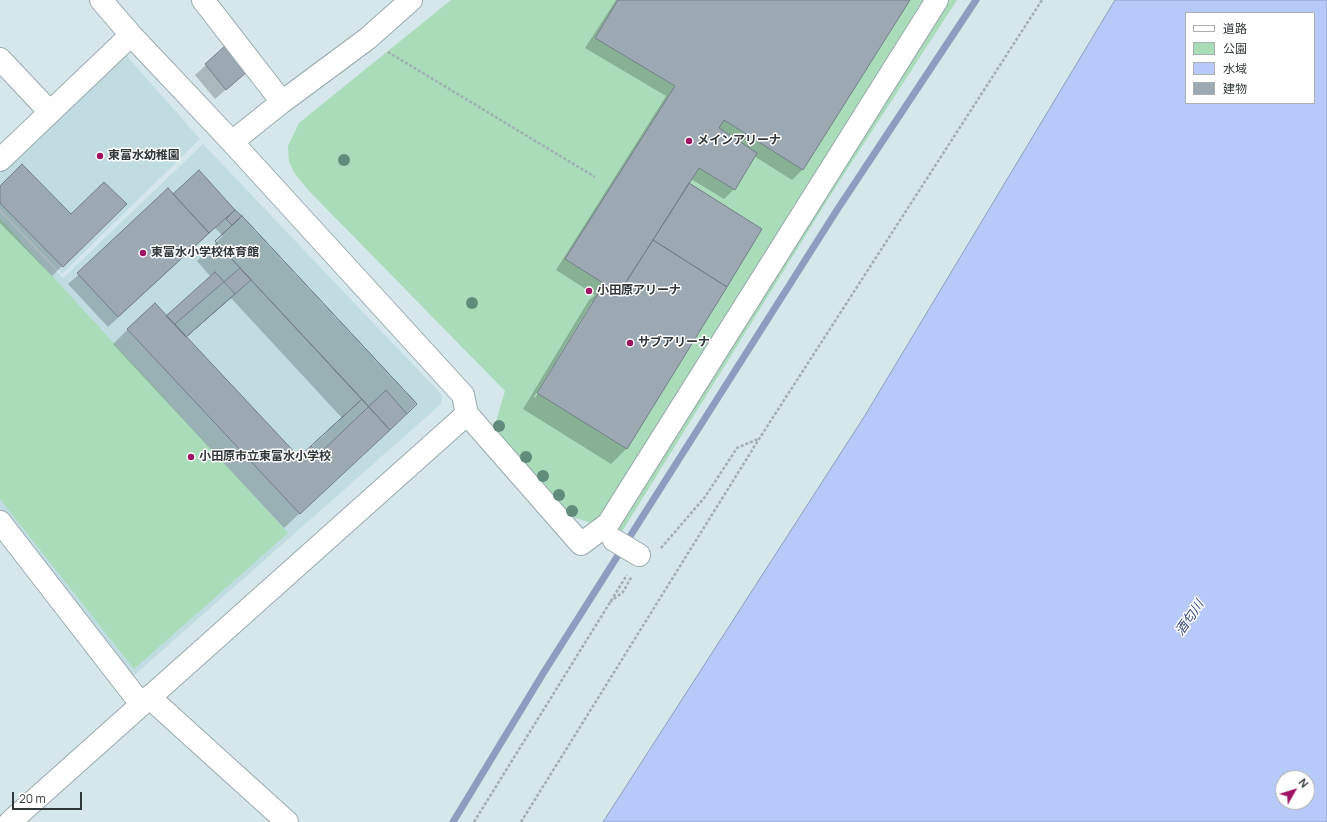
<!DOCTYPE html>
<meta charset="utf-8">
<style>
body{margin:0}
#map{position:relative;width:1327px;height:822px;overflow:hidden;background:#d5e7eb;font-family:Manrope,"Noto Sans JP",sans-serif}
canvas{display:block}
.legend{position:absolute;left:1185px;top:12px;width:130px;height:92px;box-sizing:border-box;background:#fff;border:1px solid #acafaf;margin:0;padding:5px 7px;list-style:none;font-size:12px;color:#303738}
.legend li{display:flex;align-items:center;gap:8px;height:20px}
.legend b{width:20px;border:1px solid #acafaf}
.north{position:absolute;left:1275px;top:770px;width:40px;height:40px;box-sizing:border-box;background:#fff;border:1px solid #acafaf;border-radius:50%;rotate:51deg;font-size:11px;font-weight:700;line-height:16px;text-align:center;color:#303738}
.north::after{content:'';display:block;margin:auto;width:14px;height:18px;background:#9f1461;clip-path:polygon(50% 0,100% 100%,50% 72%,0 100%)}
.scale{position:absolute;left:12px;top:792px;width:70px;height:18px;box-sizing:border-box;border:2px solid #303738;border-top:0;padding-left:5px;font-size:12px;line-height:14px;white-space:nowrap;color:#303738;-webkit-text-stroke:3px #fff;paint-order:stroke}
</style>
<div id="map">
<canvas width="1327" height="822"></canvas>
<ul class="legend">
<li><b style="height:5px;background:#fff"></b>道路</li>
<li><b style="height:11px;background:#aadcba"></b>公園</li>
<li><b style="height:11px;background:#b7c9f9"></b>水域</li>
<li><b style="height:11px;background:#9ca9b3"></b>建物</li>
</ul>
<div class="north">N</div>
<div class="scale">20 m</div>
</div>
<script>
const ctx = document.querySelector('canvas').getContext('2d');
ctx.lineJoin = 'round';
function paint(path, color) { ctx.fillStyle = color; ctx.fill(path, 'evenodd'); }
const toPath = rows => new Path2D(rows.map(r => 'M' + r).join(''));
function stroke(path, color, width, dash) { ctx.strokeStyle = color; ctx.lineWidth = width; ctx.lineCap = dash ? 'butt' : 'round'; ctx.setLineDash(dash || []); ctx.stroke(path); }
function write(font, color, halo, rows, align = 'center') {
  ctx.font = font + ' Manrope,"Noto Sans JP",sans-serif'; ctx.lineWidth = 3; ctx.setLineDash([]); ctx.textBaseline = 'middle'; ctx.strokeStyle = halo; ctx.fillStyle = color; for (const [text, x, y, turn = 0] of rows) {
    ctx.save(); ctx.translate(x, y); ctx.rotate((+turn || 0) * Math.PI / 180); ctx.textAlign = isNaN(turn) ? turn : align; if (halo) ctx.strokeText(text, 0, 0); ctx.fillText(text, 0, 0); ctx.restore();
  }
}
paint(toPath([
 [125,54,200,139,62,274,0,209,0,172],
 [203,144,442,395,441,404,130,679,0,509,0,212,63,278]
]), '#c0dce1');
paint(toPath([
 [451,0,957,0,835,188,621,533,570,516,494,428,505,391,309,191,295,174,289,162,288,146,299,123],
 [0,219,288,533,134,669,0,499]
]), '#aadcba');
const water = toPath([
 [1115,0,1327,0,1327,822,603,822,864,417,1115,0],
 [1186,13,1314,13,1314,103,1186,103,1186,13],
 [1283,778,1307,778,1307,802,1283,802,1283,778]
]);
paint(water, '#b7c9f9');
stroke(water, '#8e9dbf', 1);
paint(toPath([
 [616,0,909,0,802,170,792,180,754,156,734,189,724,199,691,179,688,184,726,286,626,449,611,464,523,409,589,300,595,295,556,270,666,96,585,48],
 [592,302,595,302,535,398,534,397],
 [226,47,247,71,215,99,195,75],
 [199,171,416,404,284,528,113,344,128,329,166,317,211,277,197,261,223,236,215,228,108,327,68,284],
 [231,298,342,418,299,459,185,337],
 [0,187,71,216,125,204,52,276,0,223]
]), '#0003');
stroke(toPath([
 [453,822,544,672,837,210,976,0]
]), '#8e9dbf', 7);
const building = toPath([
 [618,0,910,0,803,170,724,120,719,128,757,153,735,190,699,168,619,293,565,259,675,86,595,38,618,0],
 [226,45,248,71,226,90,205,64,226,45],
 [22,164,71,214,104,182,127,204,63,267,0,203,0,186,22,164],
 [199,170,235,210,209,233,173,194,199,170],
 [689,183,762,229,727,287,653,240,689,183],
 [168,188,209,233,118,317,77,273,168,188],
 [235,210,242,216,232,225,226,219,235,210],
 [242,216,417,404,390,430,215,241,242,216],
 [242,216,417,404,407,414,386,390,318,455,311,446,362,399,215,241,242,216],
 [653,240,727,287,627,449,537,393,604,284,619,293,653,240],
 [240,268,251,280,186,337,175,324,240,268],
 [215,272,235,294,186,337,166,316,215,272],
 [155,303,299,457,362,399,390,430,300,514,127,329,155,303]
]);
paint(building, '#9ca9b3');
stroke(building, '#737f88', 1);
const minor = toPath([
 [203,0,282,102],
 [0,59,50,112],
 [232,142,282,102,367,39,411,0],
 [0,160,131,35],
 [467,414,581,544,608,524,937,0],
 [0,522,141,704],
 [614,540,639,555],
 [149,697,287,822],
 [10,822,467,414,463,395,232,142,131,35,101,0]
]);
stroke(minor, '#99aaae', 24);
stroke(toPath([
 [388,52,595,177],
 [661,548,705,497,737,448,758,439],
 [610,602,623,592,632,576],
 [474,822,627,575],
 [521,822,759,439,1042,0]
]), '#a0afb2', 2.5, [3, 2]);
stroke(minor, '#fff', 22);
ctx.fillStyle = '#618c7c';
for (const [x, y] of [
 [344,160],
 [472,303],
 [499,426],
 [526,457],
 [543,476],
 [559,495],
 [572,511]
]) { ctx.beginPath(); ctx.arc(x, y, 6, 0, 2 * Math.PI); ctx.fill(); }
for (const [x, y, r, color] of [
 [689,141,4,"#9f1461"],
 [100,156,4,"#9f1461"],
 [143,253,4,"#9f1461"],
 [589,291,4,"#9f1461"],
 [630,343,4,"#9f1461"],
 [191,457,4,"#9f1461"]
]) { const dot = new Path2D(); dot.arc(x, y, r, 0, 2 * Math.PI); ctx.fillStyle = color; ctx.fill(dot); stroke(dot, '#fff', 1.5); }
write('bold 12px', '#303738', '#fff', [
 ["メインアリーナ",697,141],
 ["東富水幼稚園",108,156],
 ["東富水小学校体育館",151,253],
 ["小田原アリーナ",597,291],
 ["サブアリーナ",638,343],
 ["小田原市立東富水小学校",199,457]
], 'left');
write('italic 13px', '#374a85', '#fff', [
 ["酒匂川",1190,618,-56]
]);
</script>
